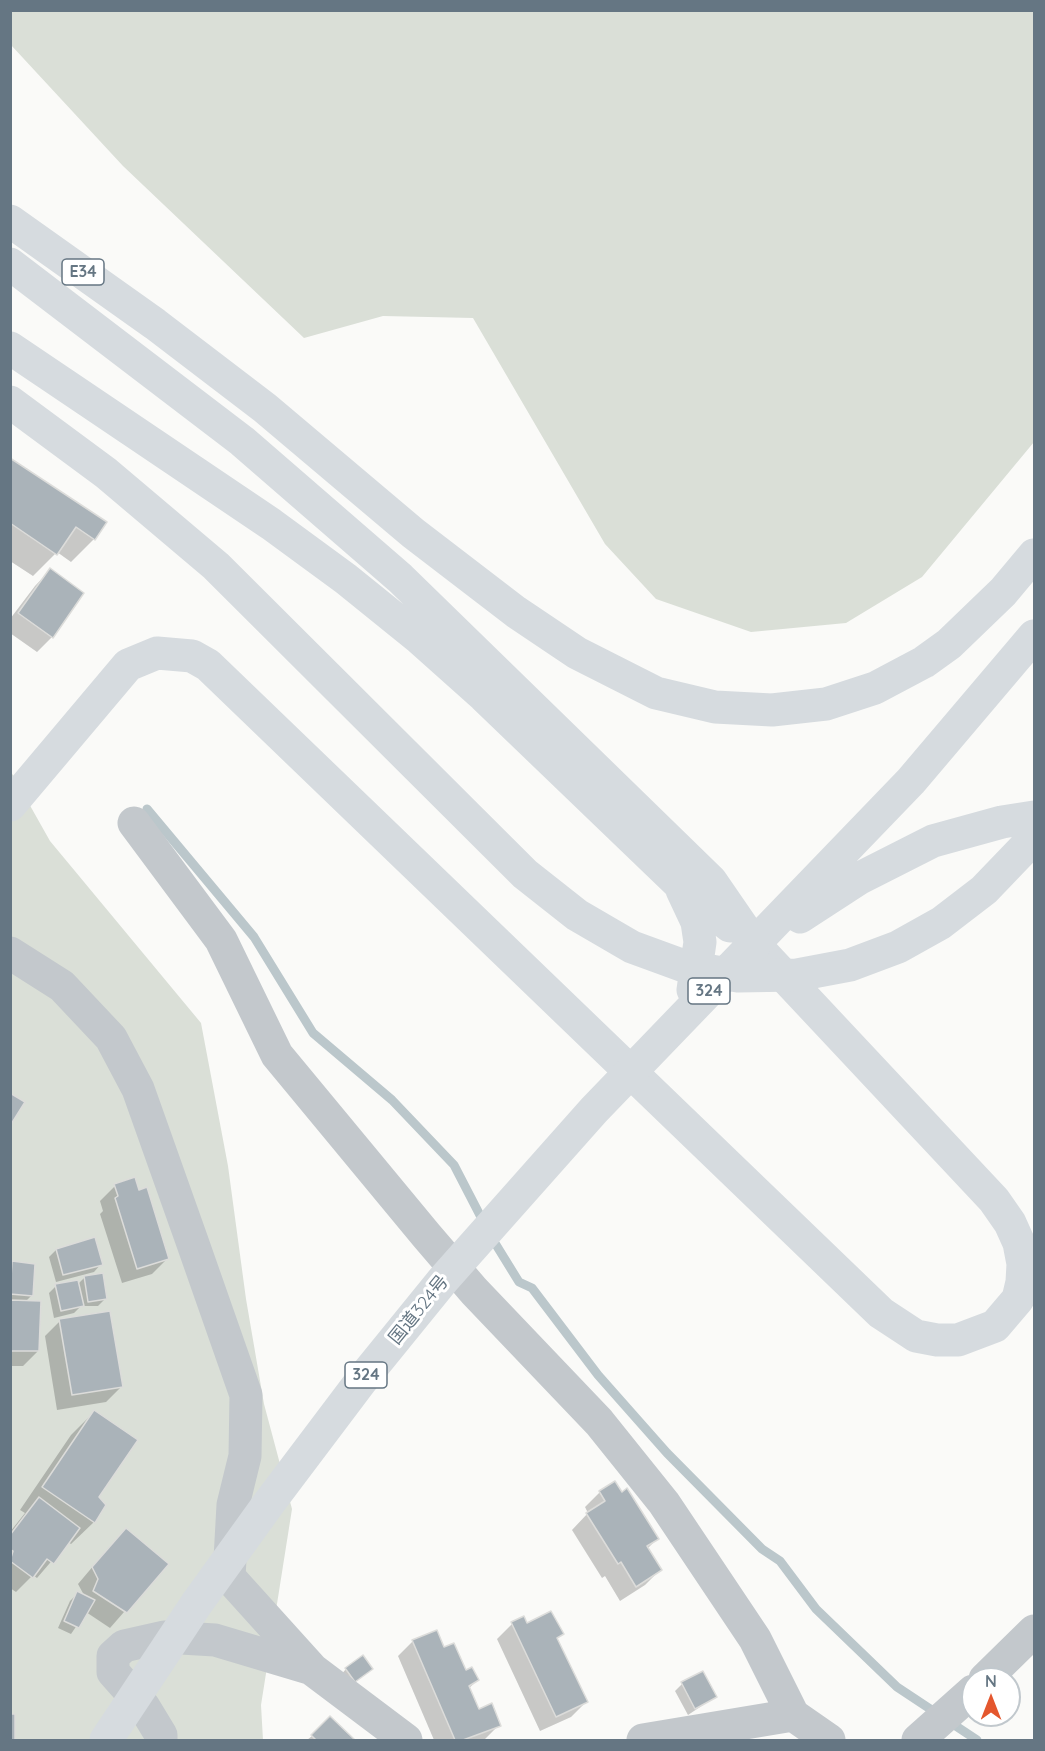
<!DOCTYPE html>
<meta charset="utf-8">
<style>
body{margin:0}
#map{position:relative;width:1045px;height:1751px;overflow:hidden;background:#fafaf8;font-family:Quicksand,sans-serif}
canvas{display:block}
.frame{position:absolute;inset:0;border:12px solid #657683;pointer-events:none}
.north{position:absolute;left:961px;top:1667px;width:60px;height:60px;box-sizing:border-box;background:#fff;border:2px solid #c1c8cd;border-radius:50%;rotate:0deg;font-size:16px;font-weight:700;line-height:24px;text-align:center;color:#657683}
.north::after{content:'';display:block;margin:auto;width:21px;height:27px;background:#e4572e;clip-path:polygon(50% 0,100% 100%,50% 72%,0 100%)}
</style>
<div id="map">
<canvas width="1045" height="1751"></canvas>
<div class="frame"></div>
<div class="north">N</div>
</div>
<script>
const ctx = document.querySelector('canvas').getContext('2d');
ctx.lineJoin = 'round';
function paint(path, color) { ctx.fillStyle = color; ctx.fill(path, 'evenodd'); }
const toPath = rows => new Path2D(rows.map(r => 'M' + r).join(''));
function stroke(path, color, width, dash) { ctx.strokeStyle = color; ctx.lineWidth = width; ctx.lineCap = dash ? 'butt' : 'round'; ctx.setLineDash(dash || []); ctx.stroke(path); }
function write(font, color, halo, rows, align = 'center') {
  ctx.font = font + ' Quicksand,"Noto Sans JP",sans-serif'; ctx.lineWidth = 6; ctx.setLineDash([]); ctx.textBaseline = 'middle'; ctx.strokeStyle = halo; ctx.fillStyle = color; for (const [text, x, y, turn = 0] of rows) {
    ctx.save(); ctx.translate(x, y); ctx.rotate((+turn || 0) * Math.PI / 180); ctx.textAlign = isNaN(turn) ? turn : align; if (halo) ctx.strokeText(text, 0, 0); ctx.fillText(text, 0, 0); ctx.restore();
  }
}
paint(toPath([
 [11,10,1034,11,1034,442,922,577,846,623,751,632,656,599,605,544,473,318,383,316,304,338,123,166,11,45],
 [10,770,50,841,201,1023,228,1166,246,1299,264,1404,292,1509,261,1705,263,1740,11,1740]
]), '#dadfd7');
paint(toPath([
 [10,459,94,539,71,562,57,552,33,576,10,561],
 [50,570,52,637,37,652,10,633,10,619,35,586],
 [115,1186,168,1258,152,1274,122,1283,100,1214,103,1211,100,1201],
 [56,1250,101,1264,94,1272,56,1282,49,1257],
 [13,1263,32,1295,25,1302,38,1351,23,1366,10,1366],
 [102,1275,106,1298,98,1306,81,1306,74,1313,54,1318,49,1293,56,1286,77,1285,84,1278],
 [60,1321,121,1387,106,1402,57,1410,45,1336],
 [94,1412,94,1522,71,1544,68,1542,37,1578,33,1575,16,1592,10,1588,10,1532,25,1513,20,1510,71,1435],
 [600,1492,657,1539,647,1549,660,1570,645,1585,620,1601,605,1576,602,1578,572,1530,588,1513,585,1507],
 [111,1545,166,1564,110,1628,86,1612,71,1634,58,1628,70,1601,78,1593,85,1597,78,1584],
 [512,1624,562,1634,556,1639,586,1702,571,1717,540,1731,497,1639],
 [413,1641,478,1680,468,1689,478,1711,499,1725,484,1740,434,1740,398,1656],
 [346,1669,371,1669,347,1688,339,1677],
 [682,1684,715,1697,688,1715,675,1691],
 [330,1718,353,1740,307,1740,312,1736]
]), '#0003');
stroke(toPath([
 [147,809,254,937,313,1033,392,1100,454,1165,484,1223],
 [490,1235,519,1282,532,1288,598,1375,667,1453,762,1549,780,1561,816,1609,897,1687,977,1740]
]), '#bbc7cb', 9);
const building = toPath([
 [10,458,107,522,95,540,76,527,57,555,10,523,10,458],
 [50,568,84,593,53,638,18,613,50,568],
 [10,1093,25,1102,10,1126,10,1093],
 [135,1177,139,1190,147,1187,169,1259,137,1269,115,1198,118,1196,114,1184,135,1177],
 [95,1237,103,1265,63,1275,56,1249,95,1237],
 [12,1261,35,1264,33,1296,10,1294,12,1261],
 [103,1273,107,1299,88,1302,84,1276,103,1273],
 [78,1280,84,1306,61,1311,55,1284,78,1280],
 [10,1300,41,1301,39,1351,10,1351,10,1300],
 [110,1311,123,1387,72,1395,59,1319,110,1311],
 [94,1410,138,1440,99,1497,106,1505,95,1523,42,1487,94,1410],
 [615,1481,622,1492,627,1488,659,1539,647,1546,662,1570,636,1587,621,1562,618,1564,586,1513,605,1501,599,1491,615,1481],
 [39,1497,80,1528,54,1564,47,1559,33,1578,10,1561,13,1551,10,1549,10,1535,39,1497],
 [126,1528,169,1564,127,1613,93,1591,98,1579,92,1567,126,1528],
 [77,1591,95,1600,79,1628,64,1621,77,1591],
 [551,1611,564,1634,557,1638,588,1702,556,1717,511,1622,524,1616,527,1623,551,1611],
 [437,1630,444,1647,454,1643,466,1670,472,1667,479,1680,469,1686,479,1709,492,1703,501,1726,463,1740,455,1740,412,1640,437,1630],
 [363,1655,373,1669,355,1682,345,1668,363,1655],
 [703,1671,717,1697,695,1709,681,1682,703,1671],
 [10,1714,15,1714,15,1740,10,1740,10,1714],
 [330,1716,355,1740,316,1740,311,1735,330,1716]
]);
paint(building, '#aab3b9');
stroke(building, '#dcdcda', 1.5);
stroke(toPath([
 [134,823,221,940,277,1055,426,1235,474,1291,599,1422,664,1503,755,1639,793,1715],
 [10,953,62,986,111,1038,138,1089,192,1241,246,1395,245,1456,233,1505,229,1577,313,1670,406,1740],
 [985,1679,1034,1631],
 [161,1740,161,1735,144,1707,113,1672,113,1656,124,1646,164,1637,215,1640,312,1669],
 [643,1740,793,1715,829,1740],
 [918,1740,973,1691]
]), '#c3c8cc', 33);
stroke(toPath([
 [10,805,128,665,157,653,192,656,208,665,881,1313,916,1336,937,1340,958,1340,995,1326,1018,1299,1022,1282,1023,1264,1019,1243,1010,1223,994,1200,755,945]
]), '#d6dbdf', 33);
stroke(toPath([
 [10,221,155,324,265,408,413,533,516,612,577,653,656,693,715,707,772,710,826,704,875,688,924,662,949,644,1003,592,1034,555],
 [10,264,242,441,400,578,711,881,755,945],
 [10,348,271,524,346,579,419,638,484,696,691,895,730,926],
 [10,402,106,473,216,566,525,874,577,915,632,947,684,966,738,976,797,975,850,965,898,947,941,923,984,890,1034,838],
 [682,890,697,922,700,942,693,990],
 [800,917,860,878,933,841,1002,822,1034,817],
 [106,1740,197,1603,269,1503,361,1381,443,1280,594,1110,911,781,1034,636]
]), '#d6dbdf', 33);
for (const [x, y, w] of [
 [83,272,42],
 [709,991,42],
 [366,1375,42]
]) { const box = new Path2D(); box.roundRect(x - w / 2, y - 13, w, 26, 4.5); ctx.fillStyle = '#fff'; ctx.fill(box); stroke(box, '#657683', 1.5); }
write('bold 16px', '#657683', null, [
 ["E34",83,272],
 ["324",709,991],
 ["324",366,1375]
]);
write('18px', '#657683', '#fff', [
 ["国道324号",419,1310,-51]
]);
</script>
